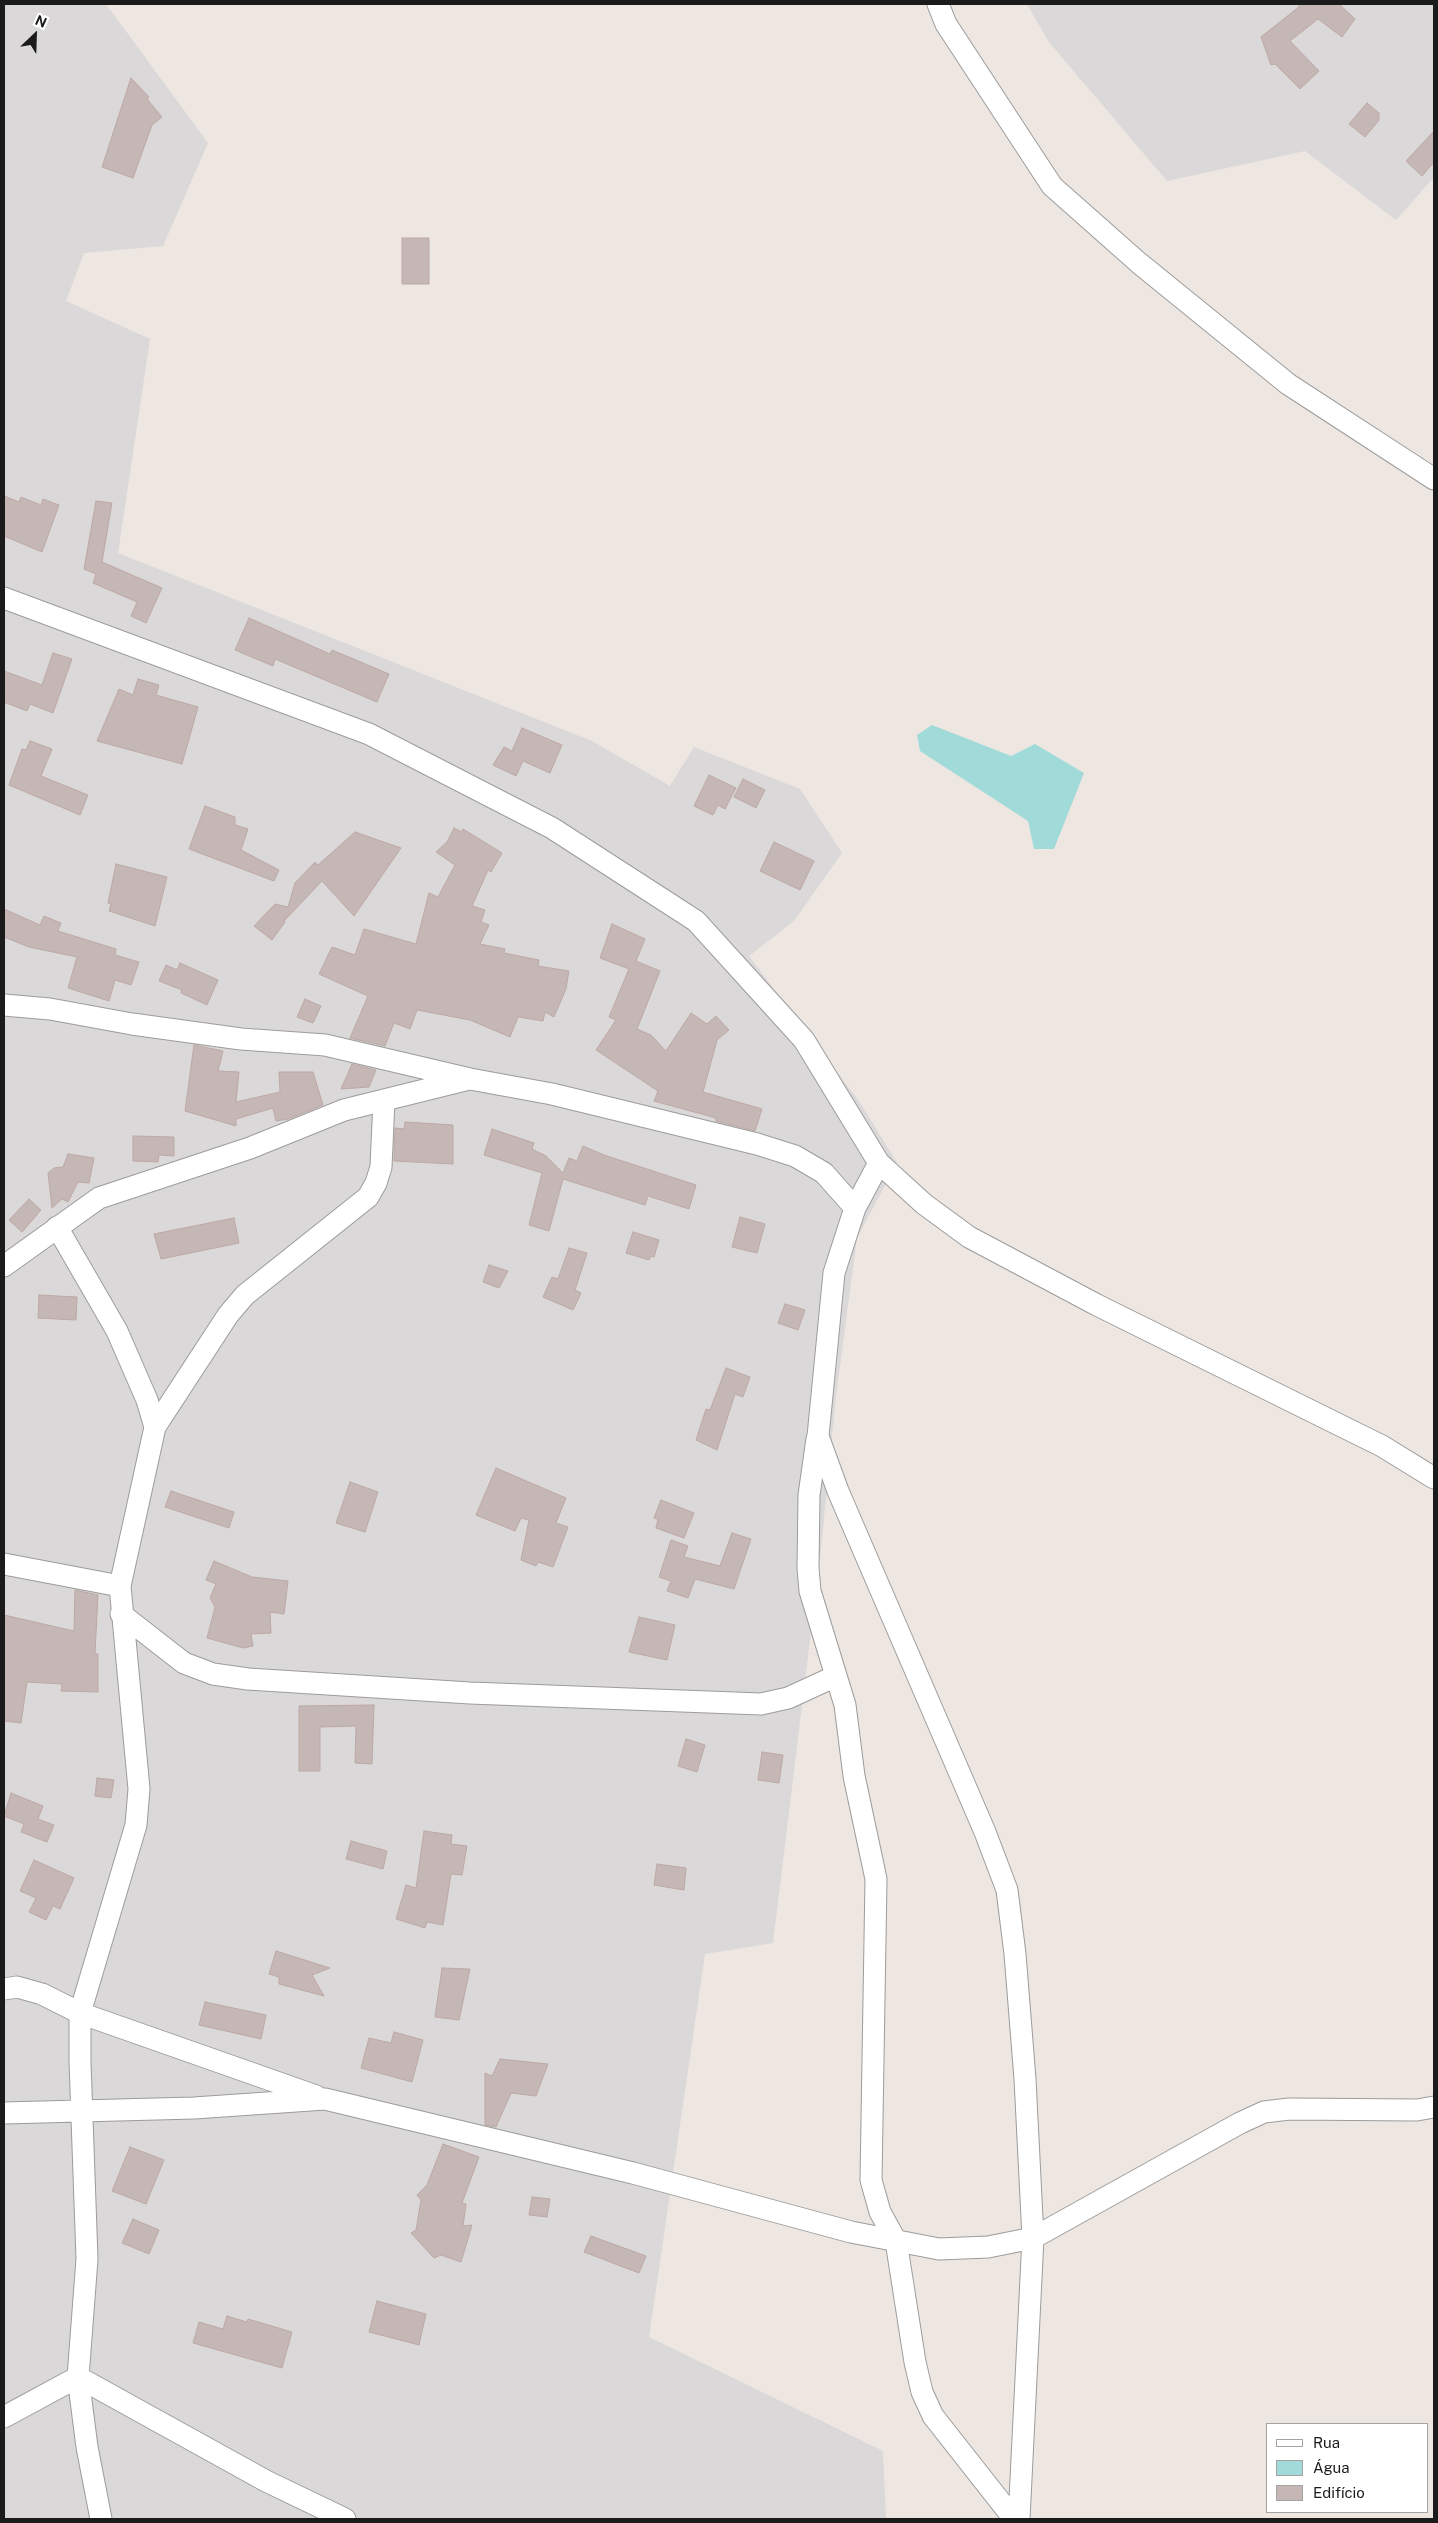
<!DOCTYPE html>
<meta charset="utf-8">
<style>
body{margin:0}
#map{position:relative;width:1438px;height:2523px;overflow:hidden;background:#ede6e1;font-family:"Public Sans",sans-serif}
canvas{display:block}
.frame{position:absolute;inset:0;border:5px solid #1b1b1b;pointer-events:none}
.legend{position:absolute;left:1266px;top:2423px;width:162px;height:90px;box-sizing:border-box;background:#fff;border:1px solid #a4a4a4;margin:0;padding:6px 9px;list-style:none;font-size:15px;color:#1b1b1b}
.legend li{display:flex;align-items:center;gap:10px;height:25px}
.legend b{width:25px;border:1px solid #a4a4a4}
.north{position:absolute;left:10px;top:10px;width:50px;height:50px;-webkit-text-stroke:4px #fff;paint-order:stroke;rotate:24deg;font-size:14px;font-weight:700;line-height:20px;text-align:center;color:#1b1b1b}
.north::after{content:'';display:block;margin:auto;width:18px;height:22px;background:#1b1b1b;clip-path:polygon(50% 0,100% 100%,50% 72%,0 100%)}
</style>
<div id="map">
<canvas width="1438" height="2523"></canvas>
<div class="frame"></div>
<ul class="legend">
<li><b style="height:6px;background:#fff"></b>Rua</li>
<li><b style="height:14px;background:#a1dbd9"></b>Água</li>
<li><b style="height:14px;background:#c4b7b5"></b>Edifício</li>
</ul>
<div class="north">N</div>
</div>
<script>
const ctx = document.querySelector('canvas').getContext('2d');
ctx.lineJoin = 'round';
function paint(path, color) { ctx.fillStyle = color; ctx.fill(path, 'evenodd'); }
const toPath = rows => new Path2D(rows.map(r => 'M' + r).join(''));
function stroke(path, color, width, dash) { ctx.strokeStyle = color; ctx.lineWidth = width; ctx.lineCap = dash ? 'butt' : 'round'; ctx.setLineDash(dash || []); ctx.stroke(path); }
paint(toPath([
 [4,4,106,4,208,143,163,246,84,253,66,301,150,339,118,553,592,741,670,786,694,747,800,789,842,853,794,921,749,956,861,1104,897,1163,857,1238,836,1396,821,1549,773,1943,705,1954,649,2337,883,2451,886,2519,4,2519],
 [1027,4,1434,4,1434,177,1396,220,1305,151,1167,181,1049,42]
]), '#dad8d9');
paint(toPath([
 [932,725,1011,756,1035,744,1084,773,1054,849,1034,849,1028,821,920,751,917,735]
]), '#a1dbd9');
const building = toPath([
 [1297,4,1339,4,1355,19,1342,37,1318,19,1290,41,1319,71,1300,89,1275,64,1271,65,1261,37,1300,6,1297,4],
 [131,78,149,97,147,99,162,117,152,125,133,178,102,167,131,78],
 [1367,103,1379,113,1379,120,1365,137,1349,124,1367,103],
 [1434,131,1434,162,1422,176,1406,161,1434,131],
 [402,238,429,238,429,284,402,284,402,238],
 [4,496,19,502,21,497,41,505,43,499,59,505,42,552,4,536,4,496],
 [96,501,112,503,102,562,162,588,146,623,131,616,137,602,93,583,96,574,84,569,96,501],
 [249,618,330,654,332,650,389,674,377,702,275,659,273,666,235,650,249,618],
 [53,653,72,659,53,713,30,704,27,711,4,702,4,671,42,685,53,653],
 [138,679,159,685,156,695,198,707,182,764,97,741,119,689,133,695,138,679],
 [522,728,562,745,550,773,523,761,516,776,493,765,504,747,512,751,522,728],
 [30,741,52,749,41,776,88,795,80,815,9,785,22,749,26,750,30,741],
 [709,775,736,788,725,809,718,805,713,815,694,806,709,775],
 [743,779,765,790,756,808,734,797,743,779],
 [205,806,235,817,235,825,248,829,241,850,279,870,274,881,189,849,205,806],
 [454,828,462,832,463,829,502,853,491,872,488,870,472,906,485,910,481,922,489,925,480,944,505,949,504,953,539,960,538,966,569,971,566,989,554,1017,545,1012,543,1021,518,1017,510,1037,470,1020,417,1010,410,1029,394,1023,385,1046,350,1038,368,996,319,974,332,947,355,955,364,929,416,944,429,893,438,897,455,865,436,852,447,842,454,828],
 [355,832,401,848,354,916,322,881,284,921,285,922,272,940,254,926,275,904,288,907,295,883,315,862,318,865,355,832],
 [774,842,814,861,800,890,760,871,774,842],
 [116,864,167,877,155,926,109,911,111,904,108,903,116,864],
 [4,909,40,925,44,916,61,923,58,931,116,949,115,955,139,962,131,985,115,980,109,1001,68,988,77,957,29,947,4,937,4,909],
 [612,924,645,939,636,961,660,971,637,1029,651,1035,666,1051,691,1013,707,1024,716,1016,729,1030,717,1040,703,1092,762,1109,755,1131,716,1121,716,1118,654,1101,658,1091,596,1050,616,1020,609,1017,629,969,600,958,612,924],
 [180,963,218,980,207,1005,181,993,182,990,159,981,166,965,177,970,180,963],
 [305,999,321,1006,313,1023,297,1017,305,999],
 [194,1045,223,1051,218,1071,239,1072,236,1102,280,1092,279,1072,313,1072,323,1105,288,1119,276,1121,273,1108,236,1119,236,1126,185,1111,194,1045],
 [352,1064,376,1070,369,1087,341,1089,352,1064],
 [405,1122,453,1125,453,1164,394,1161,395,1128,404,1129,405,1122],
 [492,1129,534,1143,532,1149,546,1156,563,1173,569,1158,577,1161,583,1146,604,1155,696,1185,689,1209,648,1196,645,1205,563,1179,549,1231,529,1225,542,1173,484,1155,492,1129],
 [133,1136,174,1137,174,1156,159,1155,158,1162,133,1161,133,1136],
 [68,1154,94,1158,89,1183,78,1182,68,1202,62,1199,52,1208,48,1173,54,1168,63,1167,68,1154],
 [29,1199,41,1210,22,1232,9,1220,29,1199],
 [740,1217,765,1224,757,1253,732,1247,740,1217],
 [234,1218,239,1243,161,1259,154,1234,234,1218],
 [633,1232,659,1240,654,1257,651,1256,649,1260,626,1253,633,1232],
 [569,1248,587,1253,575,1290,581,1293,573,1310,543,1297,552,1277,558,1279,569,1248],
 [489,1265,508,1271,499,1288,483,1282,489,1265],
 [39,1295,77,1297,76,1320,38,1318,39,1295],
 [785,1304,805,1310,798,1330,778,1323,785,1304],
 [726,1368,750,1377,743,1397,735,1394,717,1450,696,1440,706,1409,710,1410,726,1368],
 [496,1468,566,1498,556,1523,568,1527,553,1567,538,1562,536,1566,521,1560,529,1520,521,1518,515,1531,476,1515,496,1468],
 [350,1482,378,1492,365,1532,336,1523,350,1482],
 [171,1491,234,1512,229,1528,165,1507,171,1491],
 [661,1500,694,1513,684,1538,656,1528,658,1519,654,1518,661,1500],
 [732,1533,751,1539,734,1589,695,1579,688,1598,667,1591,671,1581,659,1577,671,1540,688,1546,684,1557,720,1566,732,1533],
 [214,1561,252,1577,288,1581,284,1614,270,1612,271,1633,251,1634,253,1646,243,1648,207,1638,215,1607,210,1598,216,1584,206,1580,214,1561],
 [75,1590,98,1595,95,1653,98,1654,98,1692,61,1691,62,1684,27,1682,21,1723,4,1721,4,1615,74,1631,75,1590],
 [639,1617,675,1625,667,1660,629,1652,639,1617],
 [374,1705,372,1764,355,1763,356,1726,320,1727,320,1771,299,1771,299,1706,374,1705],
 [686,1739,705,1745,697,1772,678,1766,686,1739],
 [762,1752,783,1755,779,1783,758,1780,762,1752],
 [97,1778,114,1780,111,1798,95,1796,97,1778],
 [11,1793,43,1806,38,1819,54,1825,47,1842,21,1832,24,1824,4,1816,11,1793],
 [424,1831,452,1835,451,1844,467,1846,462,1875,451,1874,443,1925,427,1922,425,1928,396,1919,406,1885,416,1888,424,1831],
 [351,1841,387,1851,383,1869,346,1859,351,1841],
 [34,1860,74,1878,60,1909,53,1906,46,1920,29,1912,36,1898,20,1891,34,1860],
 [657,1864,686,1868,684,1890,654,1885,657,1864],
 [276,1951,330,1968,312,1975,324,1996,279,1984,279,1977,269,1974,276,1951],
 [442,1968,470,1969,459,2020,435,2017,442,1968],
 [205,2002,266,2015,261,2039,199,2025,205,2002],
 [394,2032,423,2040,412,2082,361,2068,369,2038,391,2043,394,2032],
 [500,2059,548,2064,536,2096,511,2093,496,2127,485,2125,485,2073,492,2076,500,2059],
 [443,2144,479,2157,462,2203,466,2204,463,2226,472,2225,461,2262,441,2255,434,2258,411,2233,416,2230,421,2200,417,2195,427,2185,443,2144],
 [130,2147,164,2160,146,2204,112,2191,130,2147],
 [532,2197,550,2199,547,2217,529,2215,532,2197],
 [133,2219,159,2230,149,2254,122,2243,133,2219],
 [591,2236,646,2256,639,2273,584,2252,591,2236],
 [377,2301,426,2314,419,2345,369,2332,377,2301],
 [227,2316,247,2322,248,2319,292,2332,282,2368,193,2343,199,2322,223,2329,227,2316]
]);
paint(building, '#c4b7b5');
stroke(building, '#bea9a4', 1);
const street = toPath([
 [938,4,946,24,1052,186,1139,263,1288,384,1434,479],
 [4,598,369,734,552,828,696,921,804,1040,879,1163,924,1204,969,1237,1097,1305,1382,1446,1434,1478],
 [4,1005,50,1009,132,1024,241,1039,325,1045,470,1079,552,1094,757,1144,795,1156,824,1173,855,1208],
 [879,1163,855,1208,834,1273,818,1436,838,1491,985,1832,1007,1890,1015,1954,1025,2079,1033,2238,1019,2519],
 [57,1227,117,1331,147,1400,155,1427],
 [4,1266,99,1198,250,1148,344,1110,465,1080],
 [817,1439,809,1495,808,1568,810,1591,845,1705,854,1776,876,1879,871,2180,880,2212,896,2241,915,2362,922,2392,933,2416,1014,2519],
 [4,1564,120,1586],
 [121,1614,184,1663,213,1674,248,1679,470,1693,761,1704,788,1698,836,1676],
 [4,1989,17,1987,42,1994,80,2013,316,2096],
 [4,2113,194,2108,325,2099,633,2173,851,2232,939,2249,988,2247,1033,2238,1240,2123,1264,2112,1289,2109,1417,2110,1434,2107],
 [4,2417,78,2377,266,2481,345,2519],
 [101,2519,87,2447,78,2377,87,2259,80,2062,80,2013,136,1825,139,1789,120,1586,155,1427,228,1315,245,1295,368,1197,376,1183,381,1167,384,1100]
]);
stroke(street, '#9c9c9c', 23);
stroke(street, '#fff', 21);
</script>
